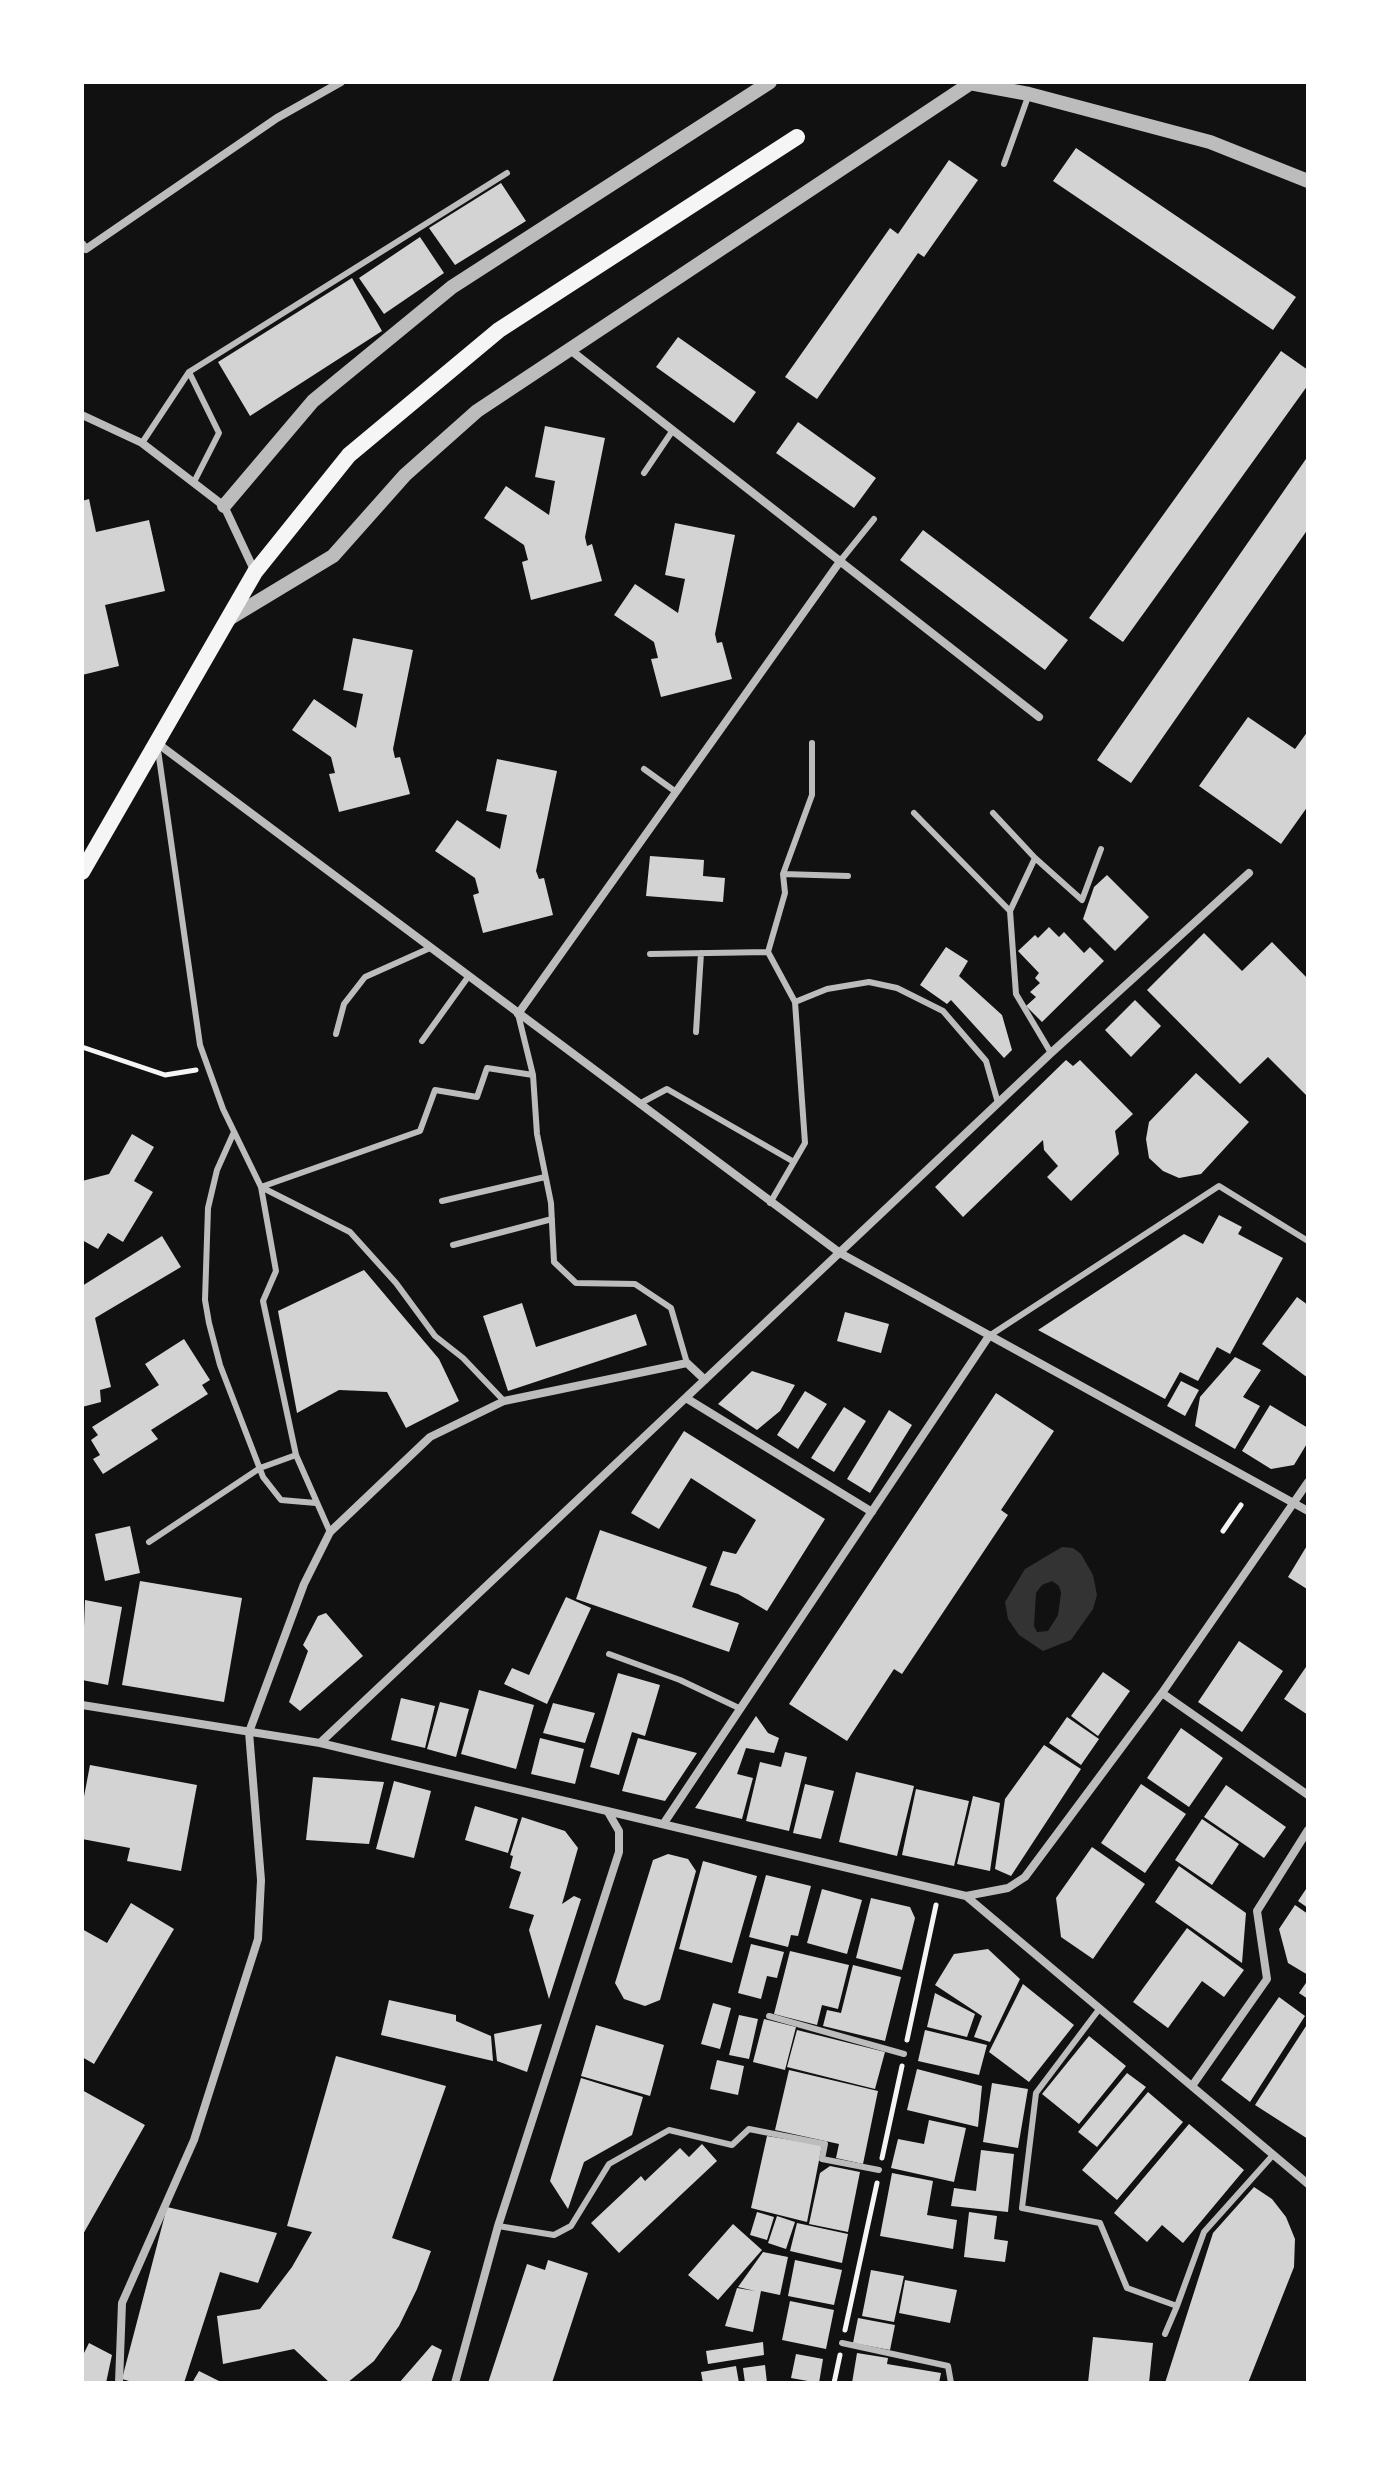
<!DOCTYPE html>
<style>
body{margin:0}
#map{position:relative;width:1390px;height:2465px;overflow:hidden;background:#111;font-family:"IBM Plex Sans",sans-serif}
canvas{display:block}
.frame{position:absolute;inset:0;border:84px solid #fff;pointer-events:none}
</style>
<div id="map">
<canvas width="1390" height="2465"></canvas>
<div class="frame"></div>
</div>
<script>
const ctx = document.querySelector('canvas').getContext('2d');
ctx.lineJoin = 'round';
function paint(path, color) { ctx.fillStyle = color; ctx.fill(path, 'evenodd'); }
const toPath = rows => new Path2D(rows.map(r => 'M' + r).join(''));
function stroke(path, color, width, dash) { ctx.strokeStyle = color; ctx.lineWidth = width; ctx.lineCap = dash ? 'butt' : 'round'; ctx.setLineDash(dash || []); ctx.stroke(path); }
paint(toPath([
 [1062,1547,1073,1548,1081,1554,1093,1575,1097,1595,1093,1609,1071,1640,1043,1651,1019,1635,1008,1619,1005,1602,1025,1569],
 [1052,1581,1059,1586,1061,1593,1058,1615,1048,1631,1037,1632,1034,1626,1036,1593,1042,1585]
]), '#333');
paint(toPath([
 [1076,148,1296,297,1273,330,1053,181],
 [949,160,978,180,924,257,918,253,817,399,785,377,890,228,898,234],
 [501,183,526,221,455,265,429,228],
 [420,237,444,273,384,314,359,278],
 [352,278,382,331,250,416,218,362],
 [678,337,756,392,734,423,656,367],
 [1281,351,1308,370,1308,385,1123,642,1089,618],
 [798,422,876,478,854,508,776,453],
 [545,426,605,438,585,537,587,546,592,544,602,581,531,600,522,562,528,560,524,545,484,518,506,486,549,515,555,481,535,477],
 [1308,456,1308,529,1131,783,1097,760],
 [89,499,96,532,149,520,165,591,105,605,119,666,82,675,82,501],
 [675,523,735,535,715,634,717,643,722,642,732,679,661,697,651,659,658,658,654,642,614,615,635,584,678,613,685,579,665,575],
 [923,530,1068,640,1045,670,900,560],
 [353,638,413,650,393,749,395,758,400,757,410,794,339,812,329,774,335,773,331,757,292,730,314,699,356,728,363,694,343,690],
 [1248,717,1295,749,1308,731,1308,806,1281,844,1199,786],
 [497,759,557,771,536,871,539,879,544,878,553,915,483,933,473,895,479,893,475,878,435,851,457,820,500,849,507,815,486,811],
 [650,856,704,860,703,876,725,878,723,902,646,896],
 [1107,875,1149,917,1115,951,1083,919,1094,887],
 [1049,927,1059,937,1064,932,1084,953,1090,947,1104,961,1042,1022,1026,1006,1036,997,1030,992,1040,983,1035,978,1039,973,1018,951,1035,935,1038,938],
 [1204,933,1242,971,1272,942,1308,979,1308,1097,1268,1057,1240,1084,1147,990],
 [946,947,968,961,959,976,1002,1015,1012,1050,1004,1058,951,1000,947,1004,920,985],
 [1135,1000,1161,1026,1131,1057,1105,1030],
 [1066,1060,1073,1066,1080,1060,1133,1114,1115,1131,1119,1154,1071,1201,1047,1177,1058,1166,1044,1150,1043,1140,963,1217,935,1187],
 [1196,1073,1249,1122,1201,1174,1179,1178,1163,1171,1149,1158,1146,1139,1149,1122],
 [132,1134,154,1147,134,1181,153,1192,123,1242,108,1233,98,1249,82,1240,82,1181,109,1174],
 [1219,1215,1242,1227,1238,1234,1283,1258,1230,1354,1217,1347,1198,1381,1180,1372,1165,1399,1038,1330,1184,1234,1203,1244],
 [162,1236,181,1267,95,1318,111,1387,100,1390,101,1402,82,1407,82,1286],
 [364,1270,439,1359,459,1401,406,1428,387,1392,339,1390,297,1413,278,1311],
 [1297,1297,1308,1305,1308,1378,1262,1344],
 [522,1303,536,1347,636,1314,647,1345,508,1391,483,1316],
 [845,1312,889,1324,881,1353,837,1341],
 [184,1339,210,1380,202,1385,208,1394,151,1430,158,1439,103,1474,93,1459,100,1455,91,1440,98,1435,92,1427,159,1385,145,1364],
 [1235,1357,1261,1370,1243,1397,1260,1406,1235,1449,1195,1426,1200,1397],
 [752,1371,795,1385,780,1411,757,1430,718,1404],
 [1181,1381,1199,1390,1185,1416,1167,1406],
 [805,1391,827,1404,798,1449,777,1435],
 [996,1393,1054,1431,1001,1510,1008,1515,902,1674,894,1669,847,1741,789,1704],
 [1270,1405,1308,1428,1308,1442,1294,1465,1271,1469,1242,1451],
 [844,1407,866,1421,834,1472,811,1458],
 [889,1410,912,1425,870,1493,847,1479],
 [684,1431,825,1519,767,1611,738,1594,710,1585,723,1551,736,1554,756,1520,691,1478,659,1529,631,1513],
 [130,1526,140,1573,105,1581,95,1534],
 [600,1530,707,1567,692,1607,739,1623,729,1652,576,1599],
 [1308,1544,1308,1587,1307,1589,1288,1577],
 [140,1581,242,1598,224,1702,122,1685],
 [566,1597,591,1608,547,1704,504,1684,512,1668,529,1675],
 [85,1600,122,1607,108,1685,82,1680],
 [326,1613,363,1656,300,1711,289,1702,308,1651,303,1645,318,1616],
 [1239,1641,1283,1671,1242,1732,1198,1702],
 [1308,1664,1308,1715,1284,1699],
 [1103,1672,1130,1691,1098,1736,1071,1716],
 [618,1673,660,1685,645,1736,632,1732,619,1775,590,1767],
 [479,1690,534,1705,516,1769,461,1754],
 [401,1698,435,1706,425,1748,391,1740],
 [440,1702,469,1709,456,1757,427,1749],
 [553,1703,595,1713,585,1743,543,1733],
 [756,1716,768,1733,779,1738,774,1753,746,1748,737,1774,753,1778,742,1819,695,1808],
 [1067,1717,1099,1739,1081,1765,1049,1743],
 [1181,1728,1223,1758,1189,1807,1147,1778],
 [540,1738,584,1749,575,1784,531,1774],
 [638,1738,697,1753,665,1801,622,1791],
 [1044,1745,1081,1769,1011,1876,995,1869,1005,1799],
 [785,1752,807,1757,789,1831,746,1821,760,1762,781,1767],
 [90,1765,197,1785,181,1871,127,1861,130,1848,82,1839,82,1807],
 [856,1772,914,1786,897,1856,839,1842],
 [313,1777,384,1782,369,1844,306,1840],
 [394,1781,431,1791,414,1858,376,1849],
 [805,1784,834,1791,821,1839,793,1833],
 [1141,1784,1186,1814,1145,1873,1101,1843],
 [1226,1785,1286,1827,1264,1858,1204,1817],
 [916,1789,969,1801,954,1866,902,1855],
 [973,1796,1000,1803,990,1871,957,1864],
 [475,1806,518,1819,508,1853,465,1840],
 [522,1817,565,1831,578,1848,562,1904,574,1896,581,1899,549,1999,529,1930,534,1915,509,1908,521,1872,510,1868,513,1856,510,1855],
 [1202,1819,1239,1844,1212,1885,1175,1860],
 [1092,1847,1145,1884,1093,1959,1061,1937,1056,1898],
 [668,1854,688,1859,696,1871,660,2000,645,2006,624,1999,615,1983,653,1860],
 [703,1861,757,1876,732,1963,679,1949],
 [1179,1866,1246,1913,1242,1963,1155,1902],
 [766,1875,811,1886,798,1936,791,1935,788,1947,749,1937],
 [1308,1886,1308,1908,1298,1901],
 [822,1889,862,1900,847,1954,807,1943],
 [871,1898,910,1907,915,1918,902,1970,856,1958],
 [131,1903,174,1929,94,2064,82,2057,82,1929,107,1943],
 [1295,1905,1308,1914,1308,1975,1288,1963,1279,1929],
 [1187,1928,1244,1970,1224,1997,1202,1981,1168,2028,1133,2002],
 [751,1944,784,1952,777,1978,767,1976,761,1999,738,1993],
 [988,1949,1020,1979,990,2042,974,2037,982,2016,935,1985,954,1954],
 [790,1951,849,1965,838,2009,822,2005,817,2025,774,2014],
 [853,1965,901,1977,885,2041,823,2026,827,2010,841,2013],
 [1308,1980,1308,1999,1299,1993],
 [1023,1984,1074,2025,1029,2082,989,2052],
 [935,1993,975,2014,967,2037,927,2027],
 [1279,1997,1305,2016,1250,2102,1221,2080],
 [389,2000,456,2015,456,2021,491,2036,493,2061,381,2035],
 [713,2003,731,2008,720,2049,701,2044],
 [739,2015,758,2019,749,2059,729,2055],
 [764,2019,796,2027,785,2070,753,2062],
 [1308,2023,1308,2139,1255,2105],
 [542,2024,527,2072,497,2061,494,2034],
 [596,2025,664,2045,650,2096,581,2076],
 [797,2030,885,2052,875,2089,787,2067],
 [925,2030,987,2045,979,2075,918,2061],
 [1089,2036,1126,2066,1079,2124,1042,2094],
 [336,2056,446,2086,392,2238,431,2251,417,2289,399,2326,374,2361,347,2383,330,2383,294,2349,223,2364,217,2316,260,2309,292,2267,312,2232,287,2226],
 [717,2060,744,2066,738,2095,710,2089],
 [917,2069,982,2086,978,2127,907,2110],
 [789,2070,878,2091,863,2164,836,2158,839,2144,775,2130],
 [1127,2073,1146,2087,1097,2147,1078,2132],
 [581,2078,643,2097,632,2135,584,2162,568,2209,550,2181],
 [992,2083,1028,2089,1018,2148,983,2142],
 [82,2090,145,2125,82,2236],
 [1148,2092,1183,2122,1117,2200,1082,2170],
 [929,2120,966,2128,954,2182,891,2168,898,2139,924,2144],
 [1189,2124,1244,2170,1183,2243,1162,2225,1147,2242,1114,2213],
 [767,2136,822,2145,807,2222,751,2208],
 [702,2144,717,2161,619,2253,591,2223,641,2176,645,2181,680,2148,689,2157],
 [981,2150,1014,2154,1008,2212,951,2206,954,2188,976,2191],
 [830,2166,860,2172,848,2232,809,2224,820,2173],
 [892,2173,933,2181,927,2215,957,2220,953,2249,880,2236],
 [1254,2187,1272,2199,1286,2217,1295,2239,1294,2267,1248,2383,1165,2383,1213,2233],
 [167,2207,277,2233,258,2283,220,2272,184,2383,136,2383,122,2379],
 [757,2212,774,2217,767,2240,750,2235],
 [969,2212,997,2216,994,2239,1008,2241,1005,2262,964,2257],
 [777,2216,795,2222,786,2249,768,2243],
 [797,2223,848,2234,842,2263,790,2251],
 [733,2224,762,2250,718,2300,688,2275],
 [763,2252,788,2257,780,2295,761,2291,753,2332,725,2326,737,2288,755,2291,738,2287],
 [548,2260,588,2273,552,2383,488,2383,527,2264,545,2270],
 [795,2260,842,2270,834,2305,788,2296],
 [871,2270,904,2276,894,2322,862,2316],
 [905,2280,957,2290,950,2323,899,2313],
 [790,2301,834,2310,826,2349,782,2340],
 [858,2318,895,2325,890,2350,853,2343],
 [1093,2337,1153,2343,1149,2383,1088,2383],
 [763,2342,764,2355,708,2364,706,2351],
 [89,2343,112,2355,106,2383,82,2383,82,2357],
 [432,2345,442,2350,431,2383,399,2383],
 [857,2353,888,2358,887,2364,941,2373,939,2383,852,2383],
 [796,2354,823,2359,819,2383,791,2378],
 [765,2365,767,2383,745,2383,743,2368],
 [736,2366,739,2383,703,2383,701,2372],
 [199,2371,223,2383,192,2383]
]), '#d3d3d3');
stroke(toPath([
 [82,1047,165,1075,196,1070],
 [1223,1531,1241,1505],
 [907,2040,936,1905],
 [882,2158,902,2066],
 [845,2330,877,2183],
 [834,2383,840,2355]
]), '#f5f5f5', 5);
stroke(toPath([
 [1004,164,1029,94],
 [189,372,219,433,194,482],
 [142,443,189,372,507,173],
 [644,473,673,430],
 [841,560,874,519],
 [158,750,200,1045,223,1109,261,1187,350,1232,396,1283,435,1336,463,1358,504,1401],
 [644,769,676,792],
 [914,813,1010,911,1016,994,1051,1053],
 [993,813,1035,858,1082,900,1101,849],
 [783,874,848,876],
 [1010,911,1035,858],
 [650,954,768,952],
 [795,1002,827,989,869,982,897,988,943,1011,986,1061,998,1103],
 [696,1032,701,953],
 [336,1034,344,1004,365,977,430,948],
 [422,1041,468,977],
 [533,1075,537,1134,551,1203,554,1262,576,1283,635,1284,671,1308,687,1363],
 [639,1104,667,1089,794,1162],
 [234,1132,217,1170,208,1208,205,1300,209,1323,220,1365,263,1477,281,1500,316,1503],
 [442,1201,545,1177],
 [770,1203,805,1143,795,1002,768,952,785,893,783,874,812,795,812,743],
 [453,1245,552,1219],
 [989,1336,1219,1186,1308,1241],
 [330,1532,296,1455,263,1301,276,1271,261,1187,420,1131,435,1090,477,1097,487,1068,533,1075,518,1014],
 [149,1542,260,1468,296,1455],
 [609,1654,680,1680,741,1709],
 [1100,2008,1036,2093,1022,2208,1100,2223,1127,2288,1177,2306,1204,2232,1273,2155],
 [769,2016,904,2054],
 [498,2226,554,2235,571,2226,609,2164,669,2130,732,2145,749,2129,825,2144,822,2159,879,2170],
 [1165,2334,1177,2306],
 [842,2343,948,2366,951,2383]
]), '#bcbcbc', 6);
stroke(toPath([
 [82,244,86,249,277,118,341,82],
 [569,349,1039,717],
 [82,415,142,443,224,506,255,572],
 [157,743,840,1253,1308,1511],
 [518,1014,841,560],
 [686,1398,872,1512],
 [1162,1693,1308,1795],
 [82,1705,320,1743,966,1896,1308,2184],
 [320,1743,1051,1053,1249,873],
 [664,1823,989,1336],
 [966,1896,1008,1888,1025,1877,1162,1693,1308,1482],
 [1192,2086,1267,1979,1257,1911,1308,1830],
 [119,2383,122,2303,194,2140,258,1939,261,1880,249,1732,304,1584,330,1532,430,1437,504,1401,687,1363,705,1380],
 [455,2383,498,2226,619,1852,619,1831,608,1812]
]), '#bcbcbc', 8);
stroke(toPath([
 [964,82,1029,94,1210,142,1308,181],
 [224,506,313,401,452,287,770,82],
 [227,620,333,556,405,475,477,411,971,83]
]), '#bcbcbc', 14);
stroke(toPath([
 [82,872,255,572,349,455,499,330,797,137]
]), '#f5f5f5', 16);
</script>
